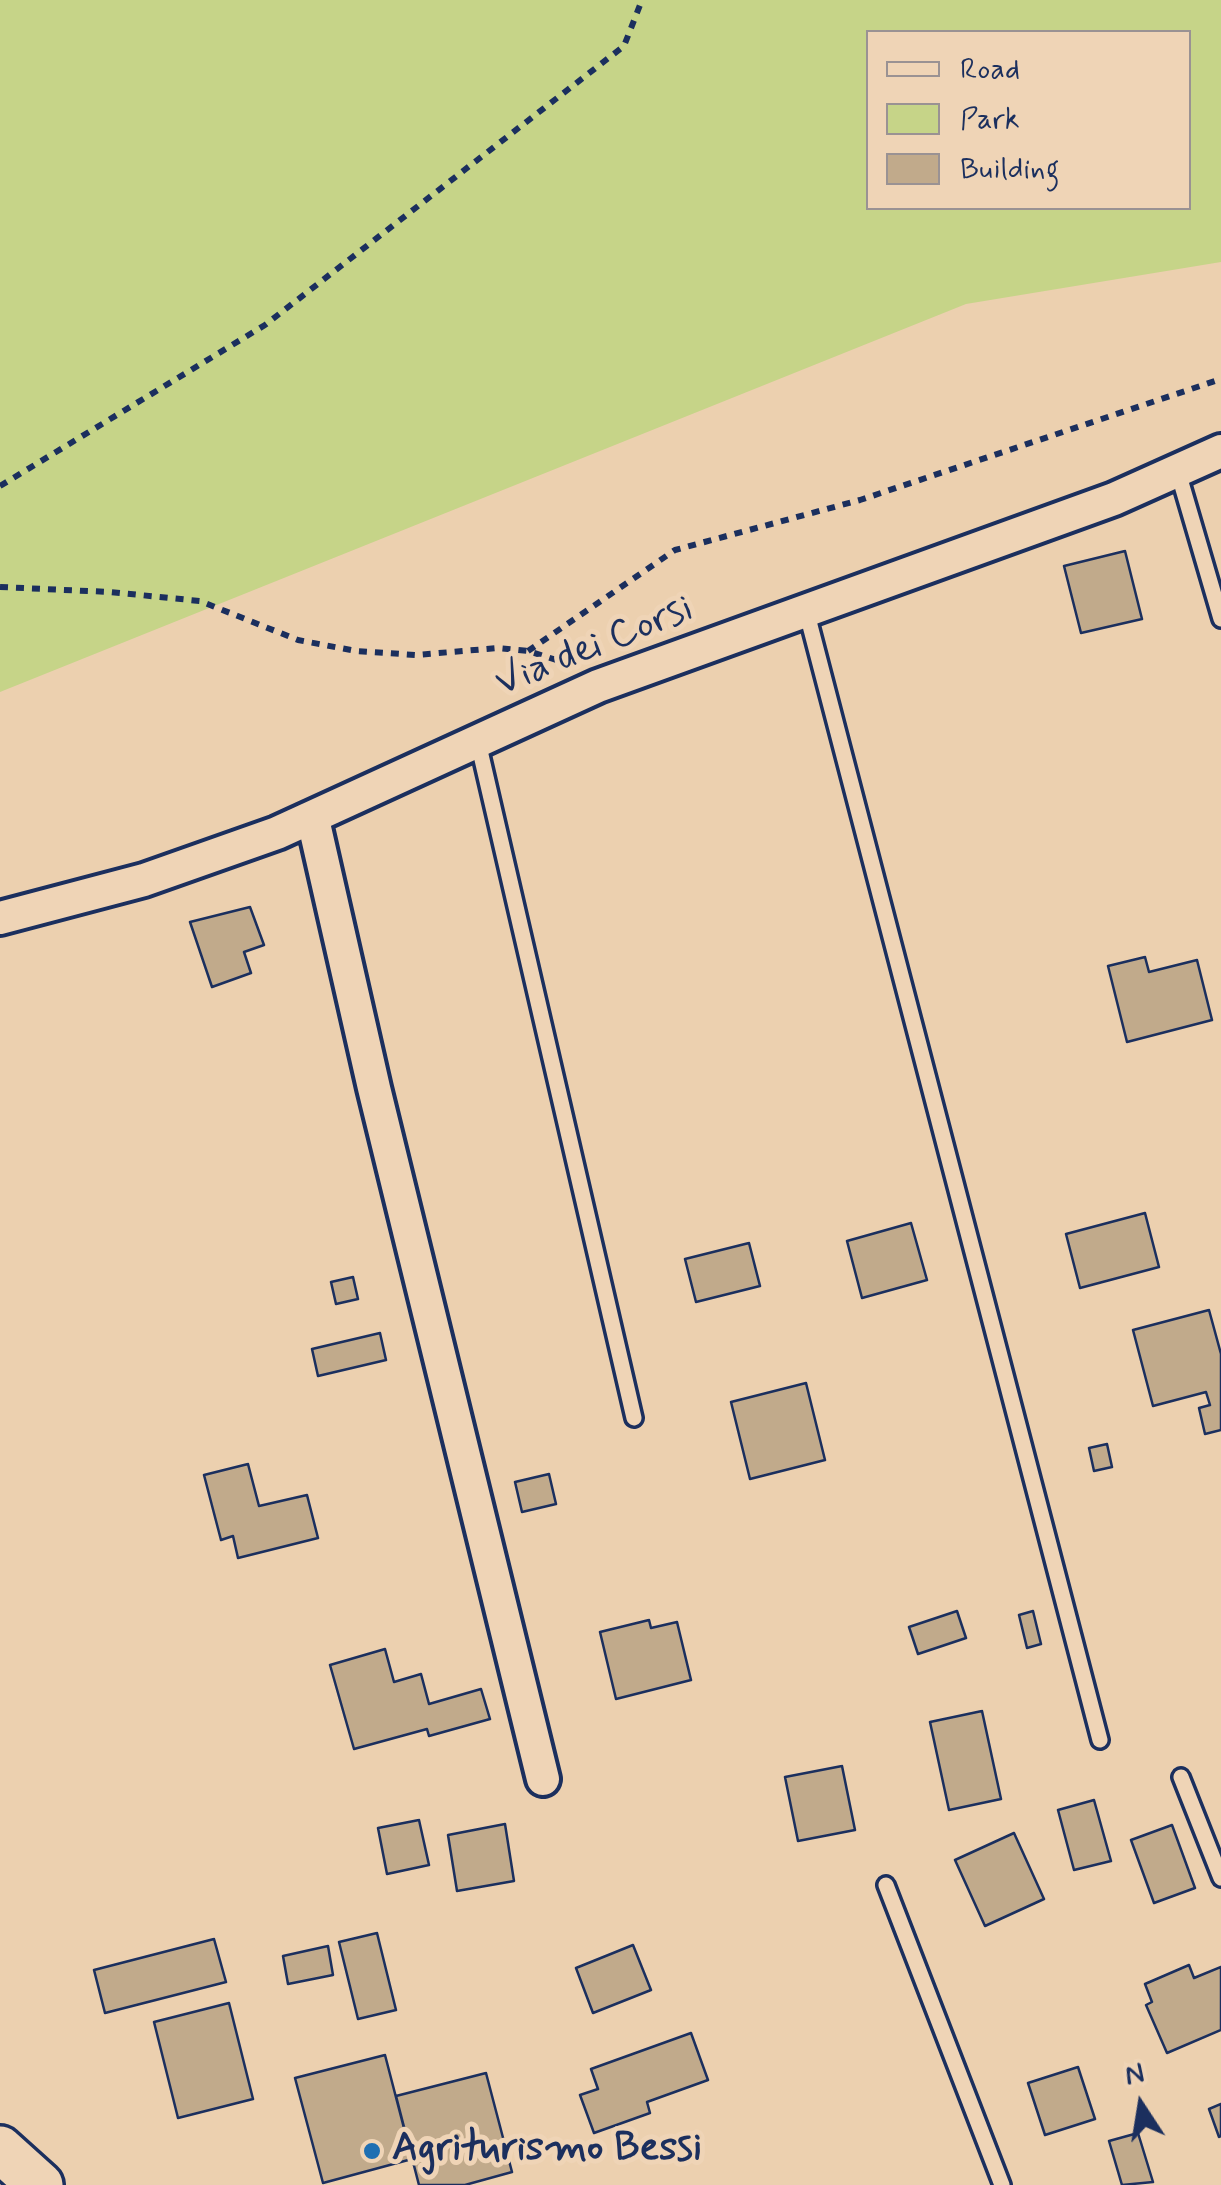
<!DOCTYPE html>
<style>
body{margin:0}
#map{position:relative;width:1221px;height:2185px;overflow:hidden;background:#ecd0af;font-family:Mynerve,sans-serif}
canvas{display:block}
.legend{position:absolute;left:866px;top:30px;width:325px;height:180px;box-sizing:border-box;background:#efd4b6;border:2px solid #9a9293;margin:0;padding:12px 18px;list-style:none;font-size:30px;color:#1b2f5e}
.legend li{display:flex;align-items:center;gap:20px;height:50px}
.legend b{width:50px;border:2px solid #9a9293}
.north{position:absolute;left:1091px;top:2055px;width:100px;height:100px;-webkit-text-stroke:8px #efd4b6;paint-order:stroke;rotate:348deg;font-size:28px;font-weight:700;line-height:40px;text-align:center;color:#1b2f5e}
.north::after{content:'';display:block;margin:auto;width:35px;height:45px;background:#1b2f5e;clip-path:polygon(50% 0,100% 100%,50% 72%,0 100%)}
</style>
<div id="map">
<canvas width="1221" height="2185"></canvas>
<ul class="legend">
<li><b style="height:12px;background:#efd4b6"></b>Road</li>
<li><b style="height:28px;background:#c6d488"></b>Park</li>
<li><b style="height:28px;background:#c1aa8b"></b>Building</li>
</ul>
<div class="north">N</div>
</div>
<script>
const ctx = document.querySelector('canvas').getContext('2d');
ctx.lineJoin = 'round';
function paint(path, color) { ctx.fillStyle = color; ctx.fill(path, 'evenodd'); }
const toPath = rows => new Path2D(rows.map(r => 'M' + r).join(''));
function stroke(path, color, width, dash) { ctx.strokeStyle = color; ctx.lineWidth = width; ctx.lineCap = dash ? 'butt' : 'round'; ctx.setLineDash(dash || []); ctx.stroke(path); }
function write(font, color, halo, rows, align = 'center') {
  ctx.font = font + ' Mynerve,sans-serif'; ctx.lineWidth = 10; ctx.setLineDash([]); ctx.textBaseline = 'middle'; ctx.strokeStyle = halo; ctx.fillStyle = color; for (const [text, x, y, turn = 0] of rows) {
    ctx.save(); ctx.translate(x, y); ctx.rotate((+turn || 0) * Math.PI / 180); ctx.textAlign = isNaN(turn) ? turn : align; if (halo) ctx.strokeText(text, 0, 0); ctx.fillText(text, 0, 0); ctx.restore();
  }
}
paint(toPath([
 [0,0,1221,0,1221,262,966,304,0,692],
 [868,32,1188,32,1188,208,868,208]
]), '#c6d488');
const building = toPath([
 [1125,551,1142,619,1081,633,1064,566,1125,551],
 [250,907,264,945,244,952,251,973,212,987,190,922,250,907],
 [1145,957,1149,972,1197,960,1212,1020,1127,1042,1108,966,1145,957],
 [1145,1213,1159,1267,1080,1288,1066,1234,1145,1213],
 [911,1223,927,1280,862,1298,847,1241,911,1223],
 [749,1243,760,1286,696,1302,685,1259,749,1243],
 [353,1277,358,1299,336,1304,331,1282,353,1277],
 [1209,1310,1221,1354,1221,1430,1205,1434,1199,1408,1210,1405,1206,1392,1153,1406,1133,1330,1209,1310],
 [380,1333,386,1360,318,1376,312,1349,380,1333],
 [806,1383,825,1460,750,1479,731,1402,806,1383],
 [1107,1444,1112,1467,1094,1471,1089,1448,1107,1444],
 [248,1464,259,1506,307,1495,318,1538,238,1558,233,1536,221,1540,204,1475,248,1464],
 [549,1474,556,1504,522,1512,515,1482,549,1474],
 [957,1611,966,1638,918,1654,909,1627,957,1611],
 [1033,1611,1041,1644,1027,1648,1019,1615,1033,1611],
 [649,1620,651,1628,677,1622,691,1680,616,1699,600,1632,649,1620],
 [385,1649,394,1682,421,1674,429,1704,481,1689,490,1719,429,1736,427,1729,354,1749,330,1665,385,1649],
 [982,1711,1001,1799,949,1810,930,1722,982,1711],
 [842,1766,855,1830,798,1841,785,1777,842,1766],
 [1094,1800,1111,1861,1074,1870,1058,1810,1094,1800],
 [419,1820,429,1865,387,1874,378,1828,419,1820],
 [505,1824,514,1881,457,1891,448,1835,505,1824],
 [1172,1825,1195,1888,1154,1903,1131,1840,1172,1825],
 [1014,1833,1044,1899,985,1926,955,1860,1014,1833],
 [377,1933,396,2010,358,2019,339,1942,377,1933],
 [214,1939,226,1982,105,2013,94,1970,214,1939],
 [633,1945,651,1990,593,2013,576,1968,633,1945],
 [328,1946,333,1975,288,1984,283,1956,328,1946],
 [1189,1965,1194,1978,1221,1967,1221,2030,1167,2053,1146,2005,1152,2002,1145,1984,1189,1965],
 [229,2003,253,2099,178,2118,154,2022,229,2003],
 [691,2033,708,2080,647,2102,650,2113,594,2133,580,2095,598,2089,591,2069,691,2033],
 [385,2055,412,2159,323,2183,295,2078,385,2055],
 [1078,2067,1095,2119,1045,2135,1028,2083,1078,2067],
 [486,2073,512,2172,465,2185,419,2185,396,2096,486,2073],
 [1221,2104,1221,2136,1219,2137,1209,2109,1221,2104],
 [1138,2133,1153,2182,1122,2185,1109,2141,1138,2133]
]);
paint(building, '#c1aa8b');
stroke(building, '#1b2f5e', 2.5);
const lane = toPath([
 [1178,472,1221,619],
 [806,610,1100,1740],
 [478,742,634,1418],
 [1181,1777,1221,1878],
 [886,1885,1002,2185]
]);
const street = toPath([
 [313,819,374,1088,543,1779],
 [0,918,144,880,277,833,598,686,1114,499,1221,451]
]);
const secondary = toPath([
 [0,2149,40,2185]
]);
stroke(lane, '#1b2f5e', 22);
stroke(street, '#1b2f5e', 40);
stroke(secondary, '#1b2f5e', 52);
stroke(toPath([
 [0,486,265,325,624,46,642,0],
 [0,587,110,592,200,601,298,640,356,651,416,655,498,648,528,651,569,664],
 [528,651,675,550,860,500,1221,379]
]), '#1b2f5e', 6, [8, 8]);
stroke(lane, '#efd4b6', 15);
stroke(street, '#efd4b6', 32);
stroke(secondary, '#efd4b6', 45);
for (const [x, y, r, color] of [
 [372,2151,10,"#1f6fb2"]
]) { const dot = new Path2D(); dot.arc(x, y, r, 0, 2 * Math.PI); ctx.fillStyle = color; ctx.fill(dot); stroke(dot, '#efd4b6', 4); }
write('40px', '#1b2f5e', '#efd4b6', [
 ["Via dei Corsi",595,648,-22]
]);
write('bold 40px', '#1b2f5e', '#efd4b6', [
 ["Agriturismo Bessi",392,2151]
], 'left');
</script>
